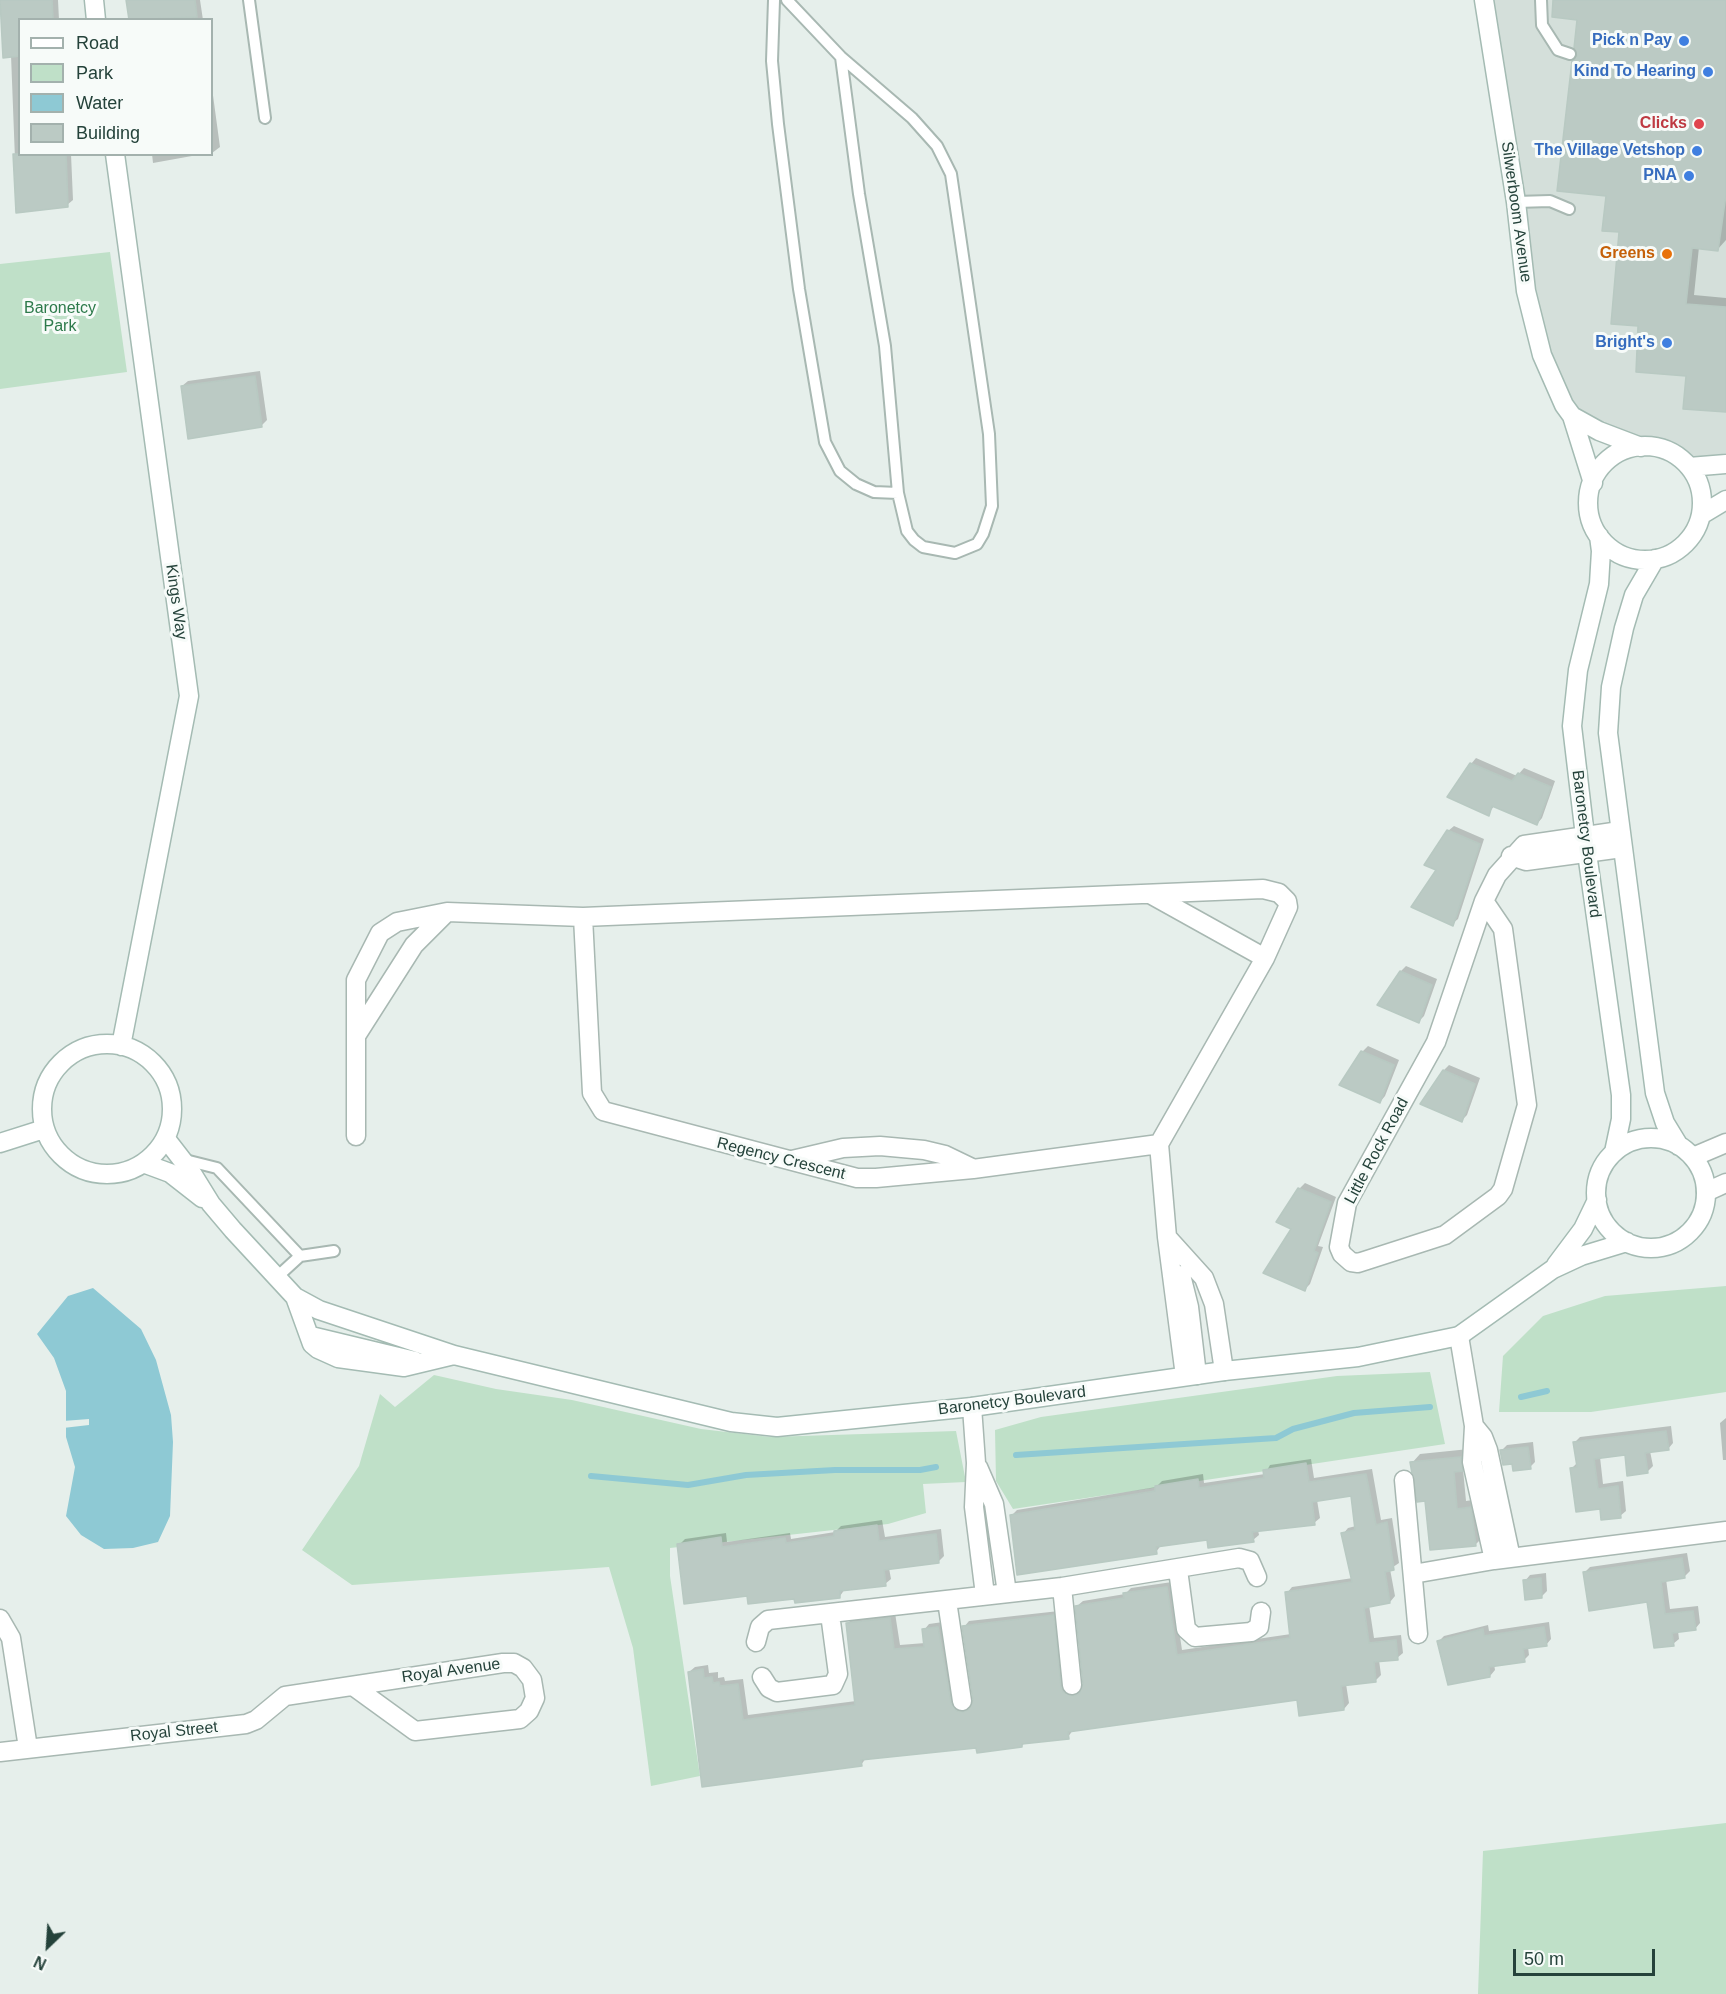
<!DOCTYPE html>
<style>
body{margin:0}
#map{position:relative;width:1726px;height:1994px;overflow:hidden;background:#e6efeb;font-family:Helvetica,sans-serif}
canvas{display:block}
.legend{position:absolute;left:18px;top:18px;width:195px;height:138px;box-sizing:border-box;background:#f7fbf9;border:2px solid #a3b1ad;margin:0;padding:8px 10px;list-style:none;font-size:18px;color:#24423a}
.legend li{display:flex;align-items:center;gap:12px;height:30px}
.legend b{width:30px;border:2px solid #a3b1ad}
.north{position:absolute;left:18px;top:1916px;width:60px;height:60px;-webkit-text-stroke:4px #f7fbf9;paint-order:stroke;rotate:205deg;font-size:16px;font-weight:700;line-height:24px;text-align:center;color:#24423a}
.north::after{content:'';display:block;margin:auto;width:21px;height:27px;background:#24423a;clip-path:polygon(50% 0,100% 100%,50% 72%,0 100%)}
.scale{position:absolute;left:1513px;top:1949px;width:142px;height:27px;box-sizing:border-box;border:3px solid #24423a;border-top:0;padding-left:8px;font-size:18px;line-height:21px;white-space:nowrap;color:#24423a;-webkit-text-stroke:4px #f7fbf9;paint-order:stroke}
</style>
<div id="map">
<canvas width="1726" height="1994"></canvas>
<ul class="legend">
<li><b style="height:8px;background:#fff"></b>Road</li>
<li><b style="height:16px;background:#bfe0c8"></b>Park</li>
<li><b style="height:16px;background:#8ec9d4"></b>Water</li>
<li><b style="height:16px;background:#bbcac4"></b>Building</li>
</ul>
<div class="north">N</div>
<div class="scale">50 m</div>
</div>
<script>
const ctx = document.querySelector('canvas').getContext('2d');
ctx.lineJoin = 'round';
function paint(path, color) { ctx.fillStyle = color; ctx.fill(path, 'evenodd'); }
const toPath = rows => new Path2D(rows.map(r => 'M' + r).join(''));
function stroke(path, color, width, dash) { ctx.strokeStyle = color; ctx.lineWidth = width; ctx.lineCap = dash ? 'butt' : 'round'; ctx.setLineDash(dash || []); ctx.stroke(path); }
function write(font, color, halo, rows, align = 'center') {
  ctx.font = font + ' Helvetica,sans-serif'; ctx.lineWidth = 6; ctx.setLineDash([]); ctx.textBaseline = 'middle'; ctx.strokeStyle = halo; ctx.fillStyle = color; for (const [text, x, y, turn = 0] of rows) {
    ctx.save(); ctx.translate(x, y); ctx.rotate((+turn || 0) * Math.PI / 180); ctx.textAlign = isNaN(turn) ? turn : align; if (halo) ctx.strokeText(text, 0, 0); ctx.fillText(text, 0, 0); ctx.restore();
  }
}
paint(toPath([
 [1484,0,1726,0,1726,453,1686,463,1625,447,1576,423,1542,355]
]), '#d4dfda');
paint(toPath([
 [110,252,127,372,0,389,0,264],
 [1726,1286,1726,1392,1591,1412,1499,1412,1503,1356,1543,1316,1605,1296],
 [1430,1372,1445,1444,1013,1509,996,1481,995,1430,1041,1417,1337,1376],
 [434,1375,496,1389,572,1400,701,1429,770,1437,956,1431,966,1482,923,1484,926,1513,888,1524,670,1548,670,1576,700,1776,651,1786,633,1648,609,1567,352,1585,302,1550,359,1466,380,1394,395,1407],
 [1726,1823,1726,1994,1478,1994,1483,1851]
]), '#bfe0c8');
paint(toPath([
 [93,1288,141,1329,156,1360,171,1415,173,1442,170,1516,158,1542,133,1548,104,1549,81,1535,66,1516,75,1467,66,1437,66,1391,54,1358,37,1334,68,1296]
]), '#8ec9d4');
paint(toPath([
 [89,1419,89,1425,63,1428,63,1421]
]), '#e6efeb');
paint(toPath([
 [1,0,58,0,59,20,20,20,20,154,71,154,73,200,67,205,17,212,11,55],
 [128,0,200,0,203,20,131,20],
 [1554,0,1726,0,1726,240,1717,250,1699,247,1694,295,1726,298,1726,411,1640,325,1620,231,1608,195,1579,53,1579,19],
 [212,88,220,147,212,153],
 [152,154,203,154,153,163],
 [260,371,267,420,261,426,182,386,188,381],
 [1476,758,1517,776,1524,768,1555,781,1542,818,1537,824,1495,805,1488,814,1471,764],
 [1454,826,1484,839,1458,919,1452,924,1438,869,1448,831],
 [1406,966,1437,979,1424,1016,1419,1021,1401,971],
 [1368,1046,1399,1060,1385,1096,1380,1102,1362,1052],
 [1449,1065,1480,1078,1467,1115,1462,1120,1444,1070],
 [1305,1183,1336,1197,1318,1246,1323,1247,1310,1284,1304,1290,1294,1229,1299,1189],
 [1726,1418,1726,1460,1723,1460,1720,1423],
 [1671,1426,1673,1443,1668,1449,1650,1451,1653,1466,1647,1472,1626,1453,1600,1457,1603,1484,1623,1481,1626,1511,1620,1516,1601,1507,1572,1468,1578,1462,1575,1442,1580,1437],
 [1533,1442,1535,1462,1530,1467,1514,1462,1501,1451,1507,1445],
 [1469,1449,1471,1461,1463,1469,1466,1501,1479,1499,1484,1536,1475,1545,1426,1499,1412,1463,1420,1454],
 [1311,1459,1314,1478,1372,1469,1381,1520,1392,1518,1399,1563,1390,1569,1395,1596,1390,1602,1369,1605,1374,1638,1401,1635,1403,1653,1397,1658,1379,1660,1381,1675,1376,1680,1346,1684,1349,1703,1344,1709,1298,1698,1073,1730,1068,1737,1025,1742,1022,1746,978,1746,866,1758,861,1765,703,1786,689,1672,695,1667,708,1665,709,1673,718,1672,718,1678,724,1677,725,1681,743,1679,748,1715,856,1701,848,1623,853,1618,895,1613,900,1645,925,1643,924,1630,929,1624,943,1622,963,1706,971,1707,975,1700,964,1627,969,1621,1059,1611,1072,1690,1081,1691,1084,1689,1077,1606,1083,1601,1125,1594,1131,1588,1172,1582,1182,1650,1291,1634,1287,1593,1292,1587,1353,1578,1343,1534,1348,1528,1356,1526,1353,1494,1317,1500,1320,1518,1314,1523,1258,1530,1259,1535,1253,1540,1209,1538,1162,1544,1156,1552,1012,1515,1017,1510,1156,1487,1162,1481,1203,1474,1204,1483,1265,1474,1270,1465],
 [882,1520,885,1537,941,1529,944,1556,938,1562,889,1568,891,1579,885,1584,845,1589,840,1596,796,1597,749,1594,679,1545,685,1539,726,1533,727,1542,790,1533,791,1539,835,1532,841,1526],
 [1687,1553,1690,1571,1684,1577,1666,1579,1670,1609,1698,1606,1700,1623,1695,1629,1678,1631,1679,1639,1673,1644,1649,1600,1584,1573,1590,1567],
 [1546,1573,1547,1591,1542,1596,1525,1581,1530,1575],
 [1549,1622,1551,1639,1546,1645,1528,1647,1529,1655,1524,1660,1494,1664,1495,1670,1490,1676,1439,1641,1444,1636,1488,1625,1489,1631]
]), '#0003');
stroke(toPath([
 [1521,1397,1547,1391],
 [1016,1455,1276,1438,1293,1429,1354,1413,1430,1407],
 [591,1476,688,1485,746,1475,835,1470,920,1470,936,1467]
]), '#8ec9d4', 6);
const building = toPath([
 [0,0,52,0,53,20,20,20,20,56,3,58,0,0],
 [126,0,195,0,197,17,129,20,126,0],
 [1553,0,1726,0,1726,195,1718,251,1692,248,1686,304,1726,307,1726,412,1683,409,1686,376,1636,372,1638,326,1611,324,1619,232,1602,231,1606,196,1557,191,1572,61,1577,56,1574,48,1577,20,1552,17,1553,0],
 [13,154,66,154,68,207,16,213,13,154],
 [255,376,262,427,188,439,181,386,255,376],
 [1470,763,1512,781,1518,773,1551,787,1537,825,1492,806,1489,816,1447,797,1470,763],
 [1447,830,1480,844,1453,926,1411,907,1436,870,1424,865,1447,830],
 [1400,971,1432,985,1419,1023,1377,1005,1400,971],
 [1361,1051,1394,1065,1380,1103,1339,1085,1361,1051],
 [1443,1070,1475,1084,1462,1122,1420,1104,1443,1070],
 [1298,1188,1331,1202,1314,1251,1318,1253,1305,1291,1263,1273,1291,1229,1276,1222,1298,1188],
 [1666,1431,1669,1450,1645,1453,1648,1473,1627,1476,1625,1455,1594,1459,1598,1489,1618,1486,1621,1518,1601,1520,1600,1509,1576,1512,1570,1468,1577,1467,1573,1442,1666,1431],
 [1528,1447,1531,1469,1513,1471,1512,1464,1503,1465,1500,1450,1528,1447],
 [1461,1457,1463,1471,1454,1472,1457,1509,1471,1507,1476,1546,1430,1550,1425,1501,1417,1502,1410,1462,1461,1457],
 [1306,1463,1309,1482,1366,1474,1376,1525,1387,1522,1394,1570,1385,1572,1390,1603,1364,1608,1369,1643,1396,1640,1398,1660,1374,1662,1376,1682,1341,1686,1344,1710,1299,1716,1297,1700,1068,1732,1069,1739,1022,1744,1022,1747,977,1753,976,1748,861,1760,862,1766,702,1787,688,1672,703,1669,704,1678,712,1677,713,1683,719,1682,720,1686,738,1684,743,1720,855,1705,846,1623,890,1618,894,1649,924,1647,922,1629,938,1627,951,1703,957,1711,963,1712,969,1709,973,1700,962,1626,1054,1615,1061,1687,1063,1692,1073,1696,1079,1694,1083,1684,1075,1606,1124,1598,1123,1593,1167,1587,1177,1655,1290,1638,1285,1592,1352,1582,1341,1533,1355,1530,1351,1496,1312,1502,1315,1525,1252,1532,1254,1542,1208,1548,1207,1540,1156,1547,1157,1554,1017,1575,1010,1515,1155,1491,1155,1486,1198,1479,1199,1488,1264,1478,1263,1470,1306,1463],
 [877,1525,879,1541,936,1534,939,1563,884,1570,886,1586,840,1591,840,1598,795,1603,794,1599,748,1604,747,1596,684,1604,677,1544,721,1537,722,1547,785,1538,786,1543,834,1536,834,1531,877,1525],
 [1682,1558,1685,1578,1661,1582,1665,1614,1693,1611,1696,1630,1672,1633,1674,1646,1654,1648,1647,1602,1589,1611,1583,1572,1682,1558],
 [1541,1578,1542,1598,1525,1600,1523,1580,1541,1578],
 [1544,1627,1547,1646,1523,1649,1525,1662,1489,1667,1490,1677,1448,1685,1437,1641,1483,1629,1484,1636,1544,1627]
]);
paint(building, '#bbcac4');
stroke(building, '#b8c9c2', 1.5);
const lane = toPath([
 [249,0,265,118],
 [774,0,772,61,778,124,799,289,825,442,840,471,856,484,874,492,898,493],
 [787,0,841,57,912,118,937,146,951,174,989,434,992,506,983,534,977,544,955,553,923,547,914,540,907,531,898,493,885,346,859,194,841,57],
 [1541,0,1542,25,1558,50,1570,54],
 [1516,202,1550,201,1569,209],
 [181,1159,217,1168,300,1256],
 [277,1277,300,1256,334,1251]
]);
const street = toPath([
 [1511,856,1526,861,1622,848],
 [1150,894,1265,958],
 [1484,901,1503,929,1527,1105,1503,1189,1498,1196,1445,1235,1358,1263,1351,1262,1342,1254,1339,1247,1347,1203,1436,1042,1484,901,1497,875,1524,845,1620,831],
 [356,1036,414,945,447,912],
 [356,1136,356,980,380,933,397,922,447,912,583,917,1263,889,1279,893,1287,901,1288,907,1265,958,1159,1144,973,1169,876,1178,857,1178,603,1111,592,1093,583,917],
 [1159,1144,1167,1237,1185,1376],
 [1693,1157,1726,1143],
 [792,1160,843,1148,880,1146,924,1150,945,1155,972,1168],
 [1706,1192,1726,1183],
 [1167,1237,1204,1278,1214,1304,1224,1371],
 [1181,1275,1189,1307,1197,1375],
 [1459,1336,1474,1426,1472,1462,1494,1560],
 [972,1407,976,1463,974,1507,985,1595],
 [1474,1426,1483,1437,1488,1450,1511,1558],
 [978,1467,994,1504,1007,1593],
 [1404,1480,1418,1634],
 [1178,1570,1186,1629,1195,1637,1251,1632,1259,1627,1261,1612],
 [1413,1574,1494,1560,1726,1531],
 [1062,1587,1072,1685],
 [947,1601,962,1701],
 [0,1619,11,1638,28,1748],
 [756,1642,760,1627,768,1620,1062,1587,1239,1558,1250,1561,1257,1577],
 [762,1677,769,1688,777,1692,833,1685,838,1674,830,1614],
 [0,1752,246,1724,256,1720,285,1696,503,1663,514,1663,523,1668,532,1680,535,1698,529,1711,520,1719,415,1731,353,1686]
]);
const secondary = toPath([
 [94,0,96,20],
 [1484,0,1516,202,1526,291,1542,355,1564,405,1572,416,1593,483],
 [115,154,189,696,121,1046],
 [1572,416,1599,431,1641,447],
 '1588 503a57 57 0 1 1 114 0a57 57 0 1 1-114 0Z',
 [1689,467,1726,464],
 [1701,515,1726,500],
 [1599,536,1601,551,1599,584,1578,670,1572,726,1587,853,1621,1095,1621,1119,1614,1152],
 [1655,559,1634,595,1624,628,1611,687,1608,733,1655,1093,1665,1123,1679,1146],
 '42 1109a65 65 0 1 1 130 0a65 65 0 1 1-130 0Z',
 '1596 1193a55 55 0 1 1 110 0a55 55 0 1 1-110 0Z',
 [166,1139,190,1170,211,1204,233,1230,295,1297,319,1310,454,1355,731,1422,777,1427,972,1407,1224,1371,1358,1357,1459,1336,1553,1269,1581,1256,1627,1242],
 [0,1143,44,1129],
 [143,1163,170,1173,202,1198],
 [1556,1265,1583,1229,1597,1200],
 [295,1297,312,1344,318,1349,338,1358,404,1367,454,1355],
 [311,1336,415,1361]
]);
stroke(lane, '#a8b8b2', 14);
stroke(street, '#a8b8b2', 21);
stroke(secondary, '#a4bbb3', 21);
stroke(lane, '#fff', 10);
stroke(street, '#fff', 18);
stroke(secondary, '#fff', 18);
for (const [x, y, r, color] of [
 [1684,41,6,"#3f7fe0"],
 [1708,72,6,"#3f7fe0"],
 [1699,124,6,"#e0444e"],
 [1697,151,6,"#3f7fe0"],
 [1689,176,6,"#3f7fe0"],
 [1667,254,6,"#e8710a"],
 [1667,343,6,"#3f7fe0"]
]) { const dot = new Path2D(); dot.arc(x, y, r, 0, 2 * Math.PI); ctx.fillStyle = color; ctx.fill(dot); stroke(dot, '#f7fbf9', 2); }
write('bold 16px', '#366cbe', '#f7fbf9', [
 ["Pick n Pay",1672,41],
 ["Kind To Hearing",1696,72],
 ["The Village Vetshop",1685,151],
 ["PNA",1677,176],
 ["Bright's",1655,343]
], 'right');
write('bold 16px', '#be3a42', '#f7fbf9', [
 ["Clicks",1687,124]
], 'right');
write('16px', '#24423a', '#f7fbf9', [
 ["Silwerboom Avenue",1516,212,82],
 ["Kings Way",176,602,82],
 ["Baronetcy Boulevard",1586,844,83],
 ["Little Rock Road",1377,1151,-62],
 ["Regency Crescent",781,1159,14],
 ["Baronetcy Boulevard",1012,1401,-7],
 ["Royal Avenue",451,1671,-8],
 ["Royal Street",174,1732,-6]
]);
write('bold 16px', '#c56008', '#f7fbf9', [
 ["Greens",1655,254]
], 'right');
write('16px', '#2d7a4b', '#f7fbf9', [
 ["Baronetcy",60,309],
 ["Park",60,327]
]);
</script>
